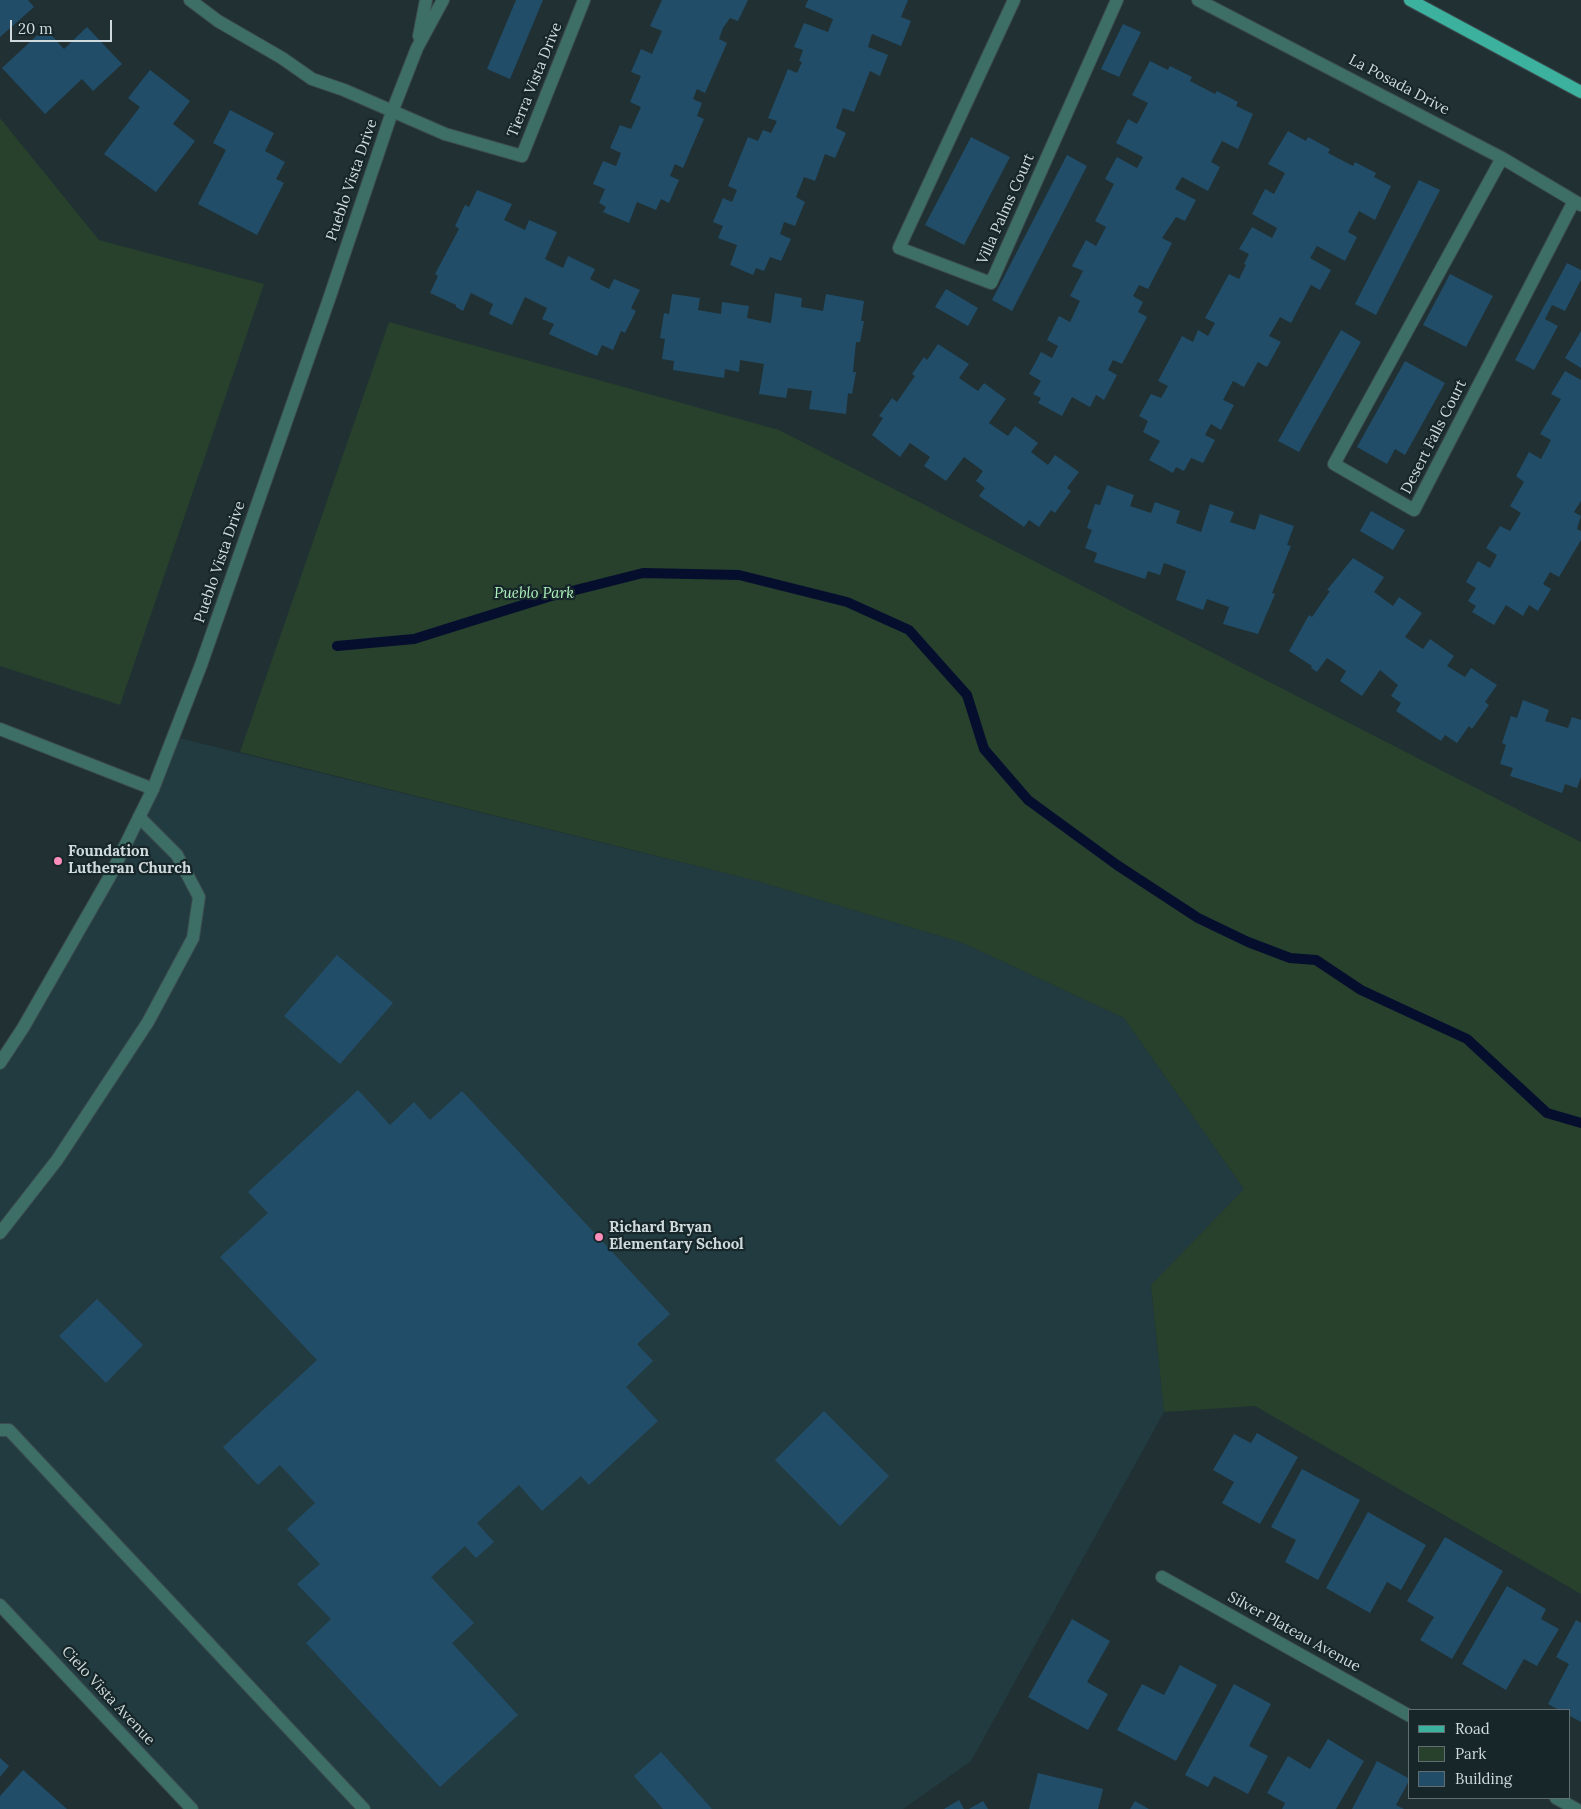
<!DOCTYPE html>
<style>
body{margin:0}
#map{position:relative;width:1581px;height:1809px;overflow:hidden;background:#203033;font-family:Lora,serif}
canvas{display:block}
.legend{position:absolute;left:1408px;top:1709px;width:162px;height:90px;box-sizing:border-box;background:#162629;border:1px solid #606e71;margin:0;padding:6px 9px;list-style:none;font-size:15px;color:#d0dadc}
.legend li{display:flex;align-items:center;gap:10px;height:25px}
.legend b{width:25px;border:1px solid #606e71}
.scale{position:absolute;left:10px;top:20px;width:102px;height:22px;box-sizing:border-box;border:2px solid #d0dadc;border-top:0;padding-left:6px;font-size:15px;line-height:18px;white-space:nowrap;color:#d0dadc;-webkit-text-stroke:4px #162629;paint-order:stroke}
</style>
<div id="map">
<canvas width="1581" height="1809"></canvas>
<ul class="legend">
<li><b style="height:6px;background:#3cb19e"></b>Road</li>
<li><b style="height:14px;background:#27412d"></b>Park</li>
<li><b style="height:14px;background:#224d68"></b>Building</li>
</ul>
<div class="scale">20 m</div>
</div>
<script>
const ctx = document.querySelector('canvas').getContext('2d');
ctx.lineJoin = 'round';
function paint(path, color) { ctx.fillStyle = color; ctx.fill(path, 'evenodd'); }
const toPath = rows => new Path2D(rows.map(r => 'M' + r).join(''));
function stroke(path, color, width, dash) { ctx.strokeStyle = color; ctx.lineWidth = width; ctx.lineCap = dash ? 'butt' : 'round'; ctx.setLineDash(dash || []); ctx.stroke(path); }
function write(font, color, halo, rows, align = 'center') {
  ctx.font = font + ' Lora,serif'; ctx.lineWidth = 4.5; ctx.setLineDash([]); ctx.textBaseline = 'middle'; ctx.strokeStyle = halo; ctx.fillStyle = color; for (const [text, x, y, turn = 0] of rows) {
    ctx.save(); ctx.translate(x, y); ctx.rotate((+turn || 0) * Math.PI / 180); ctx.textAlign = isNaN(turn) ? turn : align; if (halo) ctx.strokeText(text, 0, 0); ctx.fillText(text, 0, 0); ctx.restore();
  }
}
paint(toPath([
 [175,737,757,881,963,943,1124,1018,1244,1189,1151,1285,1164,1412,971,1761,903,1809,192,1809,0,1605,0,1063,109,878]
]), '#223b40');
paint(toPath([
 [0,118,99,240,264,284,120,705,0,666],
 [389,322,779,430,1581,842,1581,1594,1255,1406,1164,1412,1151,1285,1244,1189,1124,1018,963,943,757,881,240,752]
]), '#27412d');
stroke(toPath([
 [337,646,414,639,548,597,643,573,739,575,847,602,909,630,967,695,984,749,1028,800,1117,865,1198,918,1248,942,1290,958,1316,960,1361,990,1467,1039,1547,1113,1581,1123]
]), '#060e2e', 10);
paint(toPath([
 [0,0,28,0,34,7,0,37],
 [516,0,543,0,510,79,487,69],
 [662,0,748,0,738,21,730,18,723,28,719,39,727,43,705,93,697,89,693,99,702,103,697,116,704,119,683,168,675,164,670,176,679,180,669,203,661,199,656,210,637,202,629,223,603,212,606,207,599,203,605,189,593,184,603,161,616,166,621,153,610,148,620,125,631,129,641,107,630,102,641,76,631,72,641,49,652,54,662,31,650,26],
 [808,0,908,0,901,17,911,21,901,46,872,34,868,47,888,55,880,76,870,71,854,112,843,108,836,128,846,133,835,158,825,154,815,181,804,177,796,197,805,202,795,226,784,222,780,234,791,239,781,261,770,257,764,271,756,268,753,275,730,265,737,245,718,238,723,226,713,222,723,198,732,202,737,190,728,186,748,137,758,141,763,130,771,133,777,121,768,118,788,69,797,73,802,62,799,61,803,50,794,47,804,23,828,32,833,19,805,7],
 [1123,24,1141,32,1119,77,1101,69],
 [87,27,122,64,93,91,82,79,45,114,2,68,45,28,64,49],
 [1150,61,1168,70,1170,66,1192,77,1190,81,1215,94,1217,91,1238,102,1236,106,1253,114,1238,149,1222,141,1211,162,1220,167,1208,191,1182,177,1175,189,1196,200,1185,221,1176,217,1162,238,1172,243,1148,289,1139,285,1133,296,1143,302,1138,312,1147,317,1122,364,1113,360,1108,370,1117,375,1104,400,1096,395,1090,407,1072,397,1062,416,1038,403,1041,398,1033,394,1041,381,1029,374,1041,352,1052,358,1058,346,1047,340,1059,316,1070,322,1080,301,1070,296,1083,271,1072,266,1086,240,1096,246,1106,227,1095,221,1114,184,1105,179,1117,157,1137,168,1143,157,1116,143,1128,119,1137,124,1148,103,1132,95],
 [150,70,190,101,173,124,195,141,156,192,104,154,140,107,128,98],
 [230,110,274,133,265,151,285,162,276,179,284,183,257,235,198,204,226,150,213,143],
 [1288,131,1306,141,1308,137,1330,149,1328,153,1353,166,1355,162,1376,173,1374,177,1391,186,1375,220,1359,211,1348,232,1357,237,1345,261,1317,246,1310,258,1331,270,1320,290,1311,285,1291,323,1280,317,1269,336,1281,342,1267,367,1258,362,1244,387,1233,381,1223,400,1234,405,1221,430,1211,424,1205,435,1215,440,1203,463,1191,458,1184,471,1176,467,1173,473,1149,460,1160,441,1143,432,1148,421,1139,416,1151,394,1161,398,1168,386,1158,381,1182,336,1193,342,1198,330,1208,336,1215,323,1205,318,1229,274,1239,279,1246,265,1244,264,1249,254,1239,249,1252,227,1272,238,1277,228,1252,214,1265,189,1274,194,1285,173,1268,164],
 [971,137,1010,157,964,245,925,225],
 [1067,155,1087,166,1012,311,992,300],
 [1419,180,1440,190,1376,315,1355,304],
 [477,190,512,204,504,220,525,230,529,220,557,232,545,259,563,268,568,256,595,269,590,279,609,289,614,279,640,290,631,308,636,311,625,333,621,331,613,350,602,345,597,356,549,334,554,324,542,319,547,308,525,297,512,325,489,314,493,304,471,293,463,311,456,307,456,305,430,293,438,276,435,274,459,229,455,226,465,205,469,207],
 [1567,263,1581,270,1581,280,1565,311,1552,305,1545,319,1558,326,1534,370,1515,360],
 [1450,274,1493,296,1466,347,1423,325],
 [946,289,978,308,968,326,935,307],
 [775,293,802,298,801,307,823,311,826,294,864,301,861,321,864,321,860,342,856,342,853,372,856,372,852,394,848,393,846,414,809,409,812,391,788,388,786,398,759,394,764,364,740,360,739,372,725,369,724,378,673,370,674,361,662,359,665,339,660,338,664,313,669,314,672,294,700,298,698,310,721,314,722,302,749,306,747,318,771,323],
 [1341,330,1361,342,1299,452,1278,441],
 [1581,331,1581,368,1565,358],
 [938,344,969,364,959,378,978,391,984,383,1006,399,989,423,1008,436,1015,426,1038,443,1031,452,1048,465,1055,455,1079,472,1067,488,1071,491,1055,513,1051,510,1039,527,1029,520,1024,527,979,496,985,488,976,481,983,471,964,457,946,481,924,466,930,457,910,443,900,457,872,435,883,418,879,416,892,398,897,402,915,376,912,374,924,357,927,360],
 [1405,361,1445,383,1405,455,1395,449,1387,464,1357,447],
 [1565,371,1581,380,1581,501,1574,512,1581,516,1577,529,1581,531,1581,540,1559,577,1550,572,1543,584,1551,589,1538,611,1529,605,1523,616,1506,605,1494,625,1472,612,1476,606,1468,601,1476,588,1466,582,1478,561,1490,568,1497,555,1486,548,1500,526,1510,531,1521,513,1510,506,1524,482,1516,476,1529,452,1541,459,1551,440,1540,434,1561,399,1551,394],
 [1107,485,1134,495,1130,506,1151,513,1155,502,1180,511,1176,523,1201,532,1210,504,1234,512,1230,522,1255,530,1260,514,1294,526,1287,545,1291,546,1272,593,1275,594,1258,634,1223,624,1229,607,1207,599,1203,610,1176,600,1186,571,1164,563,1160,575,1148,571,1145,579,1094,562,1097,553,1085,548,1092,530,1087,528,1095,504,1100,505],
 [1371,511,1405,530,1393,550,1360,531],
 [1353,558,1384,577,1374,592,1393,606,1399,597,1422,613,1405,637,1423,649,1430,639,1454,656,1447,666,1465,677,1471,668,1497,685,1485,702,1489,705,1472,729,1469,726,1457,743,1445,735,1441,741,1396,711,1401,703,1391,696,1398,685,1380,670,1362,696,1340,681,1346,671,1327,658,1317,672,1311,668,1312,666,1289,651,1309,615,1312,617,1330,591,1327,590],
 [1523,700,1549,710,1545,721,1568,728,1572,717,1581,720,1581,777,1577,788,1565,784,1562,793,1510,776,1513,768,1500,764,1506,745,1502,743,1511,716,1517,718],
 [337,955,393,1003,340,1064,284,1016],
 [358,1090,390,1125,414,1102,430,1120,462,1091,670,1314,637,1344,653,1361,626,1387,658,1421,589,1485,581,1476,542,1511,519,1485,477,1523,494,1542,476,1558,465,1546,431,1577,474,1623,452,1643,518,1715,440,1787,306,1643,331,1619,297,1584,320,1564,287,1529,315,1503,280,1465,258,1485,223,1447,317,1360,220,1257,268,1213,248,1192],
 [97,1299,143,1345,106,1383,59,1336],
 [824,1411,889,1476,840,1526,775,1460],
 [1257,1433,1298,1457,1260,1524,1222,1503,1234,1482,1213,1470,1234,1434,1251,1443],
 [1302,1469,1360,1500,1318,1580,1285,1562,1296,1540,1271,1527],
 [1368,1512,1426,1545,1401,1590,1387,1582,1370,1613,1326,1588],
 [1445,1537,1503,1571,1452,1659,1420,1640,1434,1617,1407,1601],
 [1507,1586,1546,1609,1541,1619,1559,1629,1537,1666,1524,1659,1506,1690,1462,1664],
 [1072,1619,1110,1641,1087,1682,1108,1694,1088,1730,1028,1697],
 [1576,1620,1581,1623,1581,1722,1570,1716,1570,1710,1559,1710,1548,1704,1569,1664,1556,1657],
 [1180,1665,1217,1685,1176,1761,1117,1730,1142,1684,1164,1695],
 [1234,1684,1271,1704,1249,1746,1268,1756,1248,1794,1214,1776,1208,1787,1185,1775],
 [1328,1739,1364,1761,1336,1809,1282,1809,1285,1803,1267,1793,1288,1756,1310,1769],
 [661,1752,712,1809,663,1809,634,1776],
 [0,1758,9,1766,0,1777],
 [1377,1761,1410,1779,1396,1805,1404,1809,1352,1809],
 [23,1770,67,1809,0,1809,0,1796],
 [1038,1773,1103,1789,1098,1809,1029,1809],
 [959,1800,964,1809,944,1809],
 [983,1801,988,1809,969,1809],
 [1135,1801,1149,1809,1130,1809]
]), '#224d68');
const service = toPath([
 [0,729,153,789],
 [0,1233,57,1160,148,1022,193,938,199,897,177,855,139,817],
 [0,1430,9,1430,364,1809]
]);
const minor = toPath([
 [190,0,218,21,282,58,312,79,344,90,445,134,522,156,584,0],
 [1014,0,899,248,991,283,1117,0],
 [1198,0,1502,158,1581,205],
 [1502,158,1334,464,1414,510,1574,201],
 [1162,1577,1410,1716],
 [1556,1798,1576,1809]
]);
const tertiary = toPath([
 [419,36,426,0],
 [0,1063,23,1028,109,878,153,789,201,665,328,302,392,112,417,48,443,0],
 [0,1605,192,1809]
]);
const primary = toPath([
 [1410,0,1581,92]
]);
stroke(service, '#3c4b4e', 14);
stroke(minor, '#3c4b4e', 14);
stroke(tertiary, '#3c4b4e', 14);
stroke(primary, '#3c4b4e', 14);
stroke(service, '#3d6f66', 12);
stroke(minor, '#3d6f66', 12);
stroke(tertiary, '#3d6f66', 12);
stroke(primary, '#3cb19e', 12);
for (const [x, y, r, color] of [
 [58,861,5,"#fe8ebb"],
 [599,1237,5,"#fe8ebb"]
]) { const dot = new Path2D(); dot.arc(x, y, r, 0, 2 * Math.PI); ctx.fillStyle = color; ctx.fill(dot); stroke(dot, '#162629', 2); }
write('15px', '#d0dadc', '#162629', [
 ["Tierra Vista Drive",535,80,-68],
 ["La Posada Drive",1399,85,28],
 ["Pueblo Vista Drive",352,180,-71],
 ["Villa Palms Court",1006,209,-66],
 ["Desert Falls Court",1434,437,-63],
 ["Pueblo Vista Drive",220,562,-71],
 ["Silver Plateau Avenue",1294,1632,29],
 ["Cielo Vista Avenue",108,1696,47]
]);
write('italic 15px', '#aff1be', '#162629', [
 ["Pueblo Park",534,594]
]);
write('bold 15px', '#d0dadc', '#162629', [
 ["Foundation",68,852],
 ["Lutheran Church",68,869],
 ["Richard Bryan",609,1228],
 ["Elementary School",609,1245]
], 'left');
</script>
